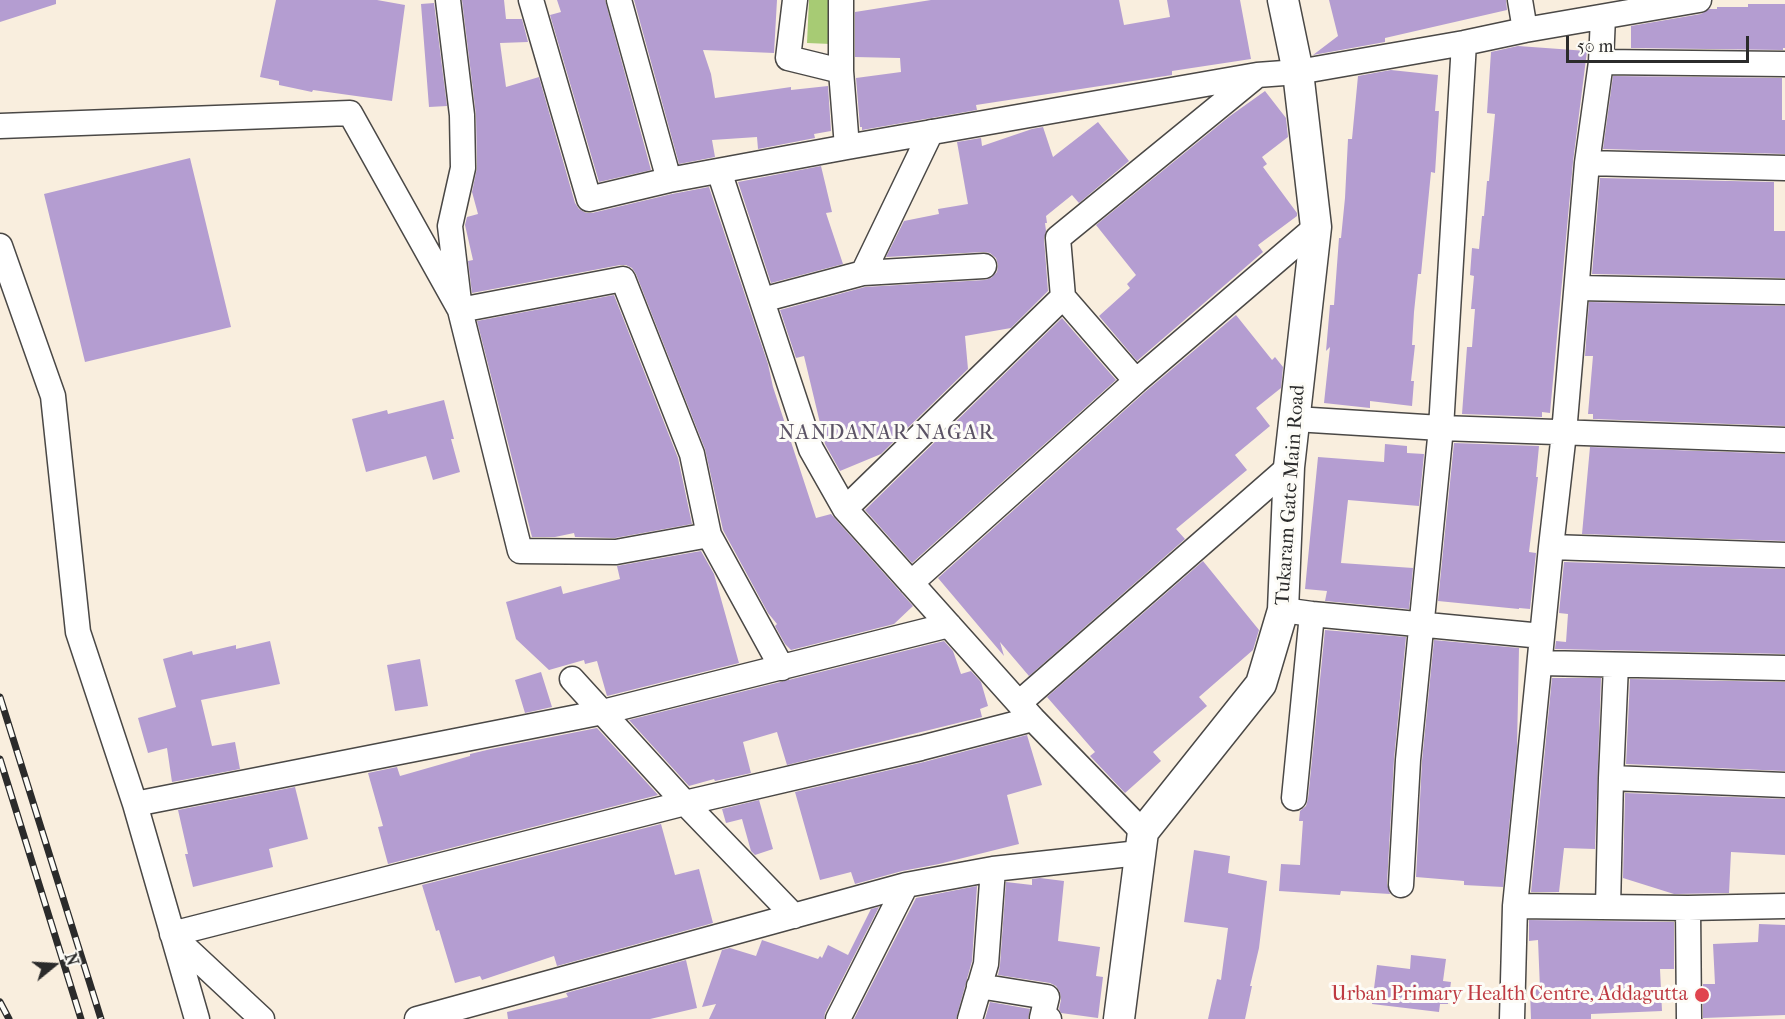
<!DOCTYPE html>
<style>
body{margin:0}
#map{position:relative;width:1785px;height:1019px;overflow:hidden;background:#f9eede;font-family:"IM FELL French Canon",serif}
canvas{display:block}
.north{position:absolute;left:24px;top:935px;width:60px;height:60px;-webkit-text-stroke:4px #fdfcf7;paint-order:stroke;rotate:72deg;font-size:16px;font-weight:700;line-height:24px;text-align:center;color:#2b2b2b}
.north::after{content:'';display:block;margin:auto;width:21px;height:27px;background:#2b2b2b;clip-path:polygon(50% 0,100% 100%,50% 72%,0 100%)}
.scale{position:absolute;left:1566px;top:36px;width:183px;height:27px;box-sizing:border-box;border:3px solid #2b2b2b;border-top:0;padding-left:8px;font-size:18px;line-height:21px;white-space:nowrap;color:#2b2b2b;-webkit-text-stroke:4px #fdfcf7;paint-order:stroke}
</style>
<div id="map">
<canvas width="1785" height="1019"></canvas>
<div class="north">N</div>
<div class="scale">50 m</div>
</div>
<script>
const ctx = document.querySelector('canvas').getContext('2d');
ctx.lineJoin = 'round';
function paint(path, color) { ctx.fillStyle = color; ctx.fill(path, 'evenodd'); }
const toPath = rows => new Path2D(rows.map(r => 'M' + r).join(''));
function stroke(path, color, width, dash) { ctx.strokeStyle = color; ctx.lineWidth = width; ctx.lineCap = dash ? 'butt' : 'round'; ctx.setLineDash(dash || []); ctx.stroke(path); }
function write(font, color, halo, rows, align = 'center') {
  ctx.font = font + ' "IM FELL French Canon",serif'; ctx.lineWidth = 6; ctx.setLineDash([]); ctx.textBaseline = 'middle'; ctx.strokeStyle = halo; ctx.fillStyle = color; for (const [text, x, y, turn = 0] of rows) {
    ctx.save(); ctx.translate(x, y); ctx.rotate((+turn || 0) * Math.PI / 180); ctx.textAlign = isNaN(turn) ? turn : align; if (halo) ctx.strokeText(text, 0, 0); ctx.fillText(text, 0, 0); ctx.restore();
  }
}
paint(toPath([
 [809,0,833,0,831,44,807,43]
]), '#a7cb74');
paint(toPath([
 [0,0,56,0,56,4,0,22],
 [276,0,377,0,405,5,392,101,313,90,312,92,279,85,279,81,260,77],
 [462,0,504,0,506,19,522,19,528,42,500,43,506,87,539,77,575,203,579,209,586,213,592,213,672,194,709,187,768,364,773,387,816,518,831,514,913,606,894,624,791,650,785,644,775,626,777,624,768,613,723,530,705,449,636,274,632,268,626,265,620,265,472,293,468,261,473,260,465,225,467,217,478,214,472,192,477,168,476,115],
 [557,0,605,0,651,170,599,182,550,15,561,12],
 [634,0,777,0,774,53,703,50,711,74,715,98,791,87,791,90,828,86,831,131,814,134,815,138,758,149,757,137,712,140,715,157,679,164],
 [931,0,1119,0,1124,25,1170,17,1167,0,1240,0,1251,59,1172,71,1172,75,976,105,977,110,862,130,862,127,860,127,856,78,901,72,900,58,855,57,855,12],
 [1329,0,1506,0,1507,10,1385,38,1385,42,1313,55,1338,36],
 [434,3,447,106,429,107,421,4],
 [1748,4,1785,4,1785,48,1783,48,1783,50,1631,48,1631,26,1701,14,1709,9,1717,9,1717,7,1748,7],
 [1518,46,1587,51,1573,162,1550,413,1542,412,1542,417,1462,414,1467,347,1472,347,1475,309,1471,309,1474,276,1470,275,1472,248,1479,249,1482,216,1484,216,1487,181,1489,181,1495,114,1487,113,1491,52],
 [1391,70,1438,75,1435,111,1439,111,1435,173,1431,172,1421,274,1418,274,1414,312,1412,345,1415,345,1411,381,1414,381,1412,406,1370,401,1370,408,1324,403,1330,347,1326,351,1330,305,1334,305,1339,238,1341,238,1345,198,1348,139,1352,139,1358,76],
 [1613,76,1782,78,1782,120,1785,120,1785,154,1603,149],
 [1265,91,1286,118,1288,137,1262,157,1267,164,1263,167,1297,213,1297,216,1258,245,1263,252,1137,361,1099,316,1130,288,1127,284,1136,275,1096,225,1230,116],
 [1098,122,1129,161,1079,203,1072,195,1046,216,1047,223,1045,223,1046,231,1044,239,1048,291,1011,328,965,336,968,369,881,454,840,471,825,444,804,356,796,358,780,310,865,287,985,280,991,278,997,272,998,265,996,258,990,253,984,252,886,257,904,221,939,214,938,209,968,204,957,142,981,138,982,146,1032,129,1043,127,1053,157],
 [190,158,231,327,85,362,44,194],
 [821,166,832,212,826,213,843,264,771,283,738,182],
 [1600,178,1774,182,1774,231,1785,231,1785,278,1592,274],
 [614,295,678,458,692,524,615,538,575,537,574,533,555,537,532,537,477,321],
 [1589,302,1785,306,1785,426,1593,419,1593,414,1588,414,1593,356,1585,356],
 [1236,315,1272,360,1275,357,1283,367,1281,388,1256,408,1270,426,1235,455,1247,470,1176,529,1185,539,1029,676,1000,642,1004,656,938,578,1145,392],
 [1062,318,1116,380,912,563,865,510],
 [444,400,454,439,451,439,460,472,433,480,426,456,366,472,352,419,387,410,388,414],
 [1454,443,1539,446,1536,477,1538,477,1529,552,1536,553,1530,609,1519,608,1519,609,1438,601],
 [1385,444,1407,446,1407,453,1424,454,1419,506,1348,500,1341,563,1413,568,1409,609,1325,601,1327,591,1305,589,1318,457,1384,462],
 [1590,447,1785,454,1785,541,1582,534],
 [701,551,714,574,739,663,607,696,597,661,585,664,584,660,549,670,516,639,506,602,561,586,563,594,620,579,617,566],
 [1203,561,1259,630,1253,650,1199,697,1207,706,1153,752,1161,761,1125,793,1090,756,1095,752,1047,697],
 [1564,562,1785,569,1785,654,1555,649,1556,641,1566,642,1568,614,1559,613],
 [1325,630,1406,637,1394,759,1387,884,1390,894,1341,891,1340,895,1279,891,1281,864,1300,865,1303,821,1299,821,1300,811,1306,806,1308,799],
 [1434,640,1519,648,1517,748,1503,887,1464,885,1464,881,1416,877,1422,761],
 [270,641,280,684,201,700,212,746,235,742,240,769,172,782,167,748,148,753,138,718,176,707,163,659,192,651,193,655,236,645,236,649],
 [944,641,953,651,961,674,971,671,981,682,988,706,980,709,982,717,787,765,777,732,743,742,751,773,715,781,714,779,689,786,629,720],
 [420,659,428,706,395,711,387,665],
 [541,672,552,707,525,713,515,680],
 [1552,678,1601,678,1595,849,1564,848,1559,892,1531,892],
 [1630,679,1785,682,1785,771,1626,764],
 [597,728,658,795,388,864,378,827,383,826,368,773,397,767,400,776,470,756,470,754,491,749],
 [1027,735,1042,785,1007,795,1019,844,939,864,902,871,855,884,851,872,820,880,795,792,924,762],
 [295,787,308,839,269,849,273,867,193,887,185,854,188,854,178,810],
 [1625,793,1785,799,1785,855,1731,852,1729,893,1674,894,1623,878],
 [759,800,773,849,755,855,751,851,742,819,726,823,722,809],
 [661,824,675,875,699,869,713,923,557,966,554,956,482,980,480,976,455,983,439,930,436,931,422,885],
 [1194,850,1230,856,1228,873,1267,881,1259,948,1250,986,1252,986,1245,1019,1208,1019,1217,979,1221,980,1228,928,1184,922],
 [1040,878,1064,881,1058,941,1100,947,1096,976,1103,977,1098,1018,1061,1013,1059,1009,1061,1000,1060,992,1056,986,1050,983,998,975,1000,965,1006,882,1032,885,1032,879],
 [977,886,972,961,956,1019,854,1019,916,898],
 [879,907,825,1013,824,1019,709,1019,716,1004,702,1007,722,950,730,948,756,956,762,940,818,959,820,956,822,958,828,945,848,955,871,909],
 [1529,920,1674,922,1674,969,1660,969,1662,1011,1591,1014,1591,1019,1531,1019,1530,990,1540,989,1538,940,1529,941],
 [1759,924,1785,925,1785,1015,1703,1018,1703,984,1715,984,1713,944,1758,942],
 [1411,955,1446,959,1443,981,1451,982,1448,1004,1440,1004,1439,1012,1372,1004,1377,965,1410,969],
 [686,960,697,1008,650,1019,508,1019,507,1012,568,997,566,993],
 [990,1002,1030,1009,1028,1019,985,1019]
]), '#b49dd1');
const minor = toPath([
 [448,0,462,115,463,168,450,226,460,310,520,551,616,552,709,535,782,668],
 [531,0,589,199,669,180,847,147,1257,75,1298,72,1464,43,1525,30,1699,0],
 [619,0,669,180],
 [795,0,788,58,841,71],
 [841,0,841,71,847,147],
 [1520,0,1525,30],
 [1601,62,1785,64],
 [0,126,350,113,460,310,623,279,692,454,709,535],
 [1587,163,1785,168],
 [719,171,811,449,845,509,1033,719,1143,832],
 [0,246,53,396,78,632,135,804,197,1019],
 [863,273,984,266],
 [1577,288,1785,292],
 [1063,297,1136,381],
 [762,300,863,273,931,132],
 [1295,419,1441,428,1785,440],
 [845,509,1063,297,1058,238,1255,77],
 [1551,547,1785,555],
 [911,583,1136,381,1316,227],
 [1283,610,1312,614,1542,636],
 [1540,663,1785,668],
 [1616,665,1611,778,1785,785],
 [572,679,685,803,794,916],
 [1019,703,1289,467],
 [1294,798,1312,614],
 [135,804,603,712,949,625],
 [1401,885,1408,760,1441,428,1464,43],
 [1515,906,1688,908,1785,906],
 [1608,907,1611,778],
 [1688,908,1689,1019],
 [172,934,685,803,921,748,1033,719],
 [173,936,262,1019],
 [979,986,1047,997,1042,1018,1049,1019],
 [417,1019,906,885,993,869,1139,853],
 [838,1019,906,885],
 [970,1019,986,964,993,869],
 [1512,1019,1515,906,1551,547,1564,433,1587,163,1601,62,1603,17]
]);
const tertiary = toPath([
 [1119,1019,1143,832,1261,684,1283,610,1289,467,1316,227,1298,72,1283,0]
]);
stroke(minor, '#4a4846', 27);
stroke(tertiary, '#4a4846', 33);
stroke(minor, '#fff', 24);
stroke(tertiary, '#fff', 30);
const rail = toPath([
 [0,697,101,1019],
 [0,759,81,1019],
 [0,1002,9,1019]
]);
stroke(rail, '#2b2b2b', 7);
stroke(rail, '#fdfcf7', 4.5, [14]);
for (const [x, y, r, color] of [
 [1702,995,8,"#e0444e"]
]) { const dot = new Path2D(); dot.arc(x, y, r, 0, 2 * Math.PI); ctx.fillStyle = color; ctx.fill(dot); stroke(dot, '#fdfcf7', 2); }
write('20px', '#2b2b2b', '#fdfcf7', [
 ["Tukaram Gate Main Road",1291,495,-86]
]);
write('20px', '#be3a42', '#fdfcf7', [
 ["Urban Primary Health Centre, Addagutta",1688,995]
], 'right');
ctx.letterSpacing = '1.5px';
write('21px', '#5b5365', '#fdfcf7', [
 ["NANDANAR NAGAR",887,434]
]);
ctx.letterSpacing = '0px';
</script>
